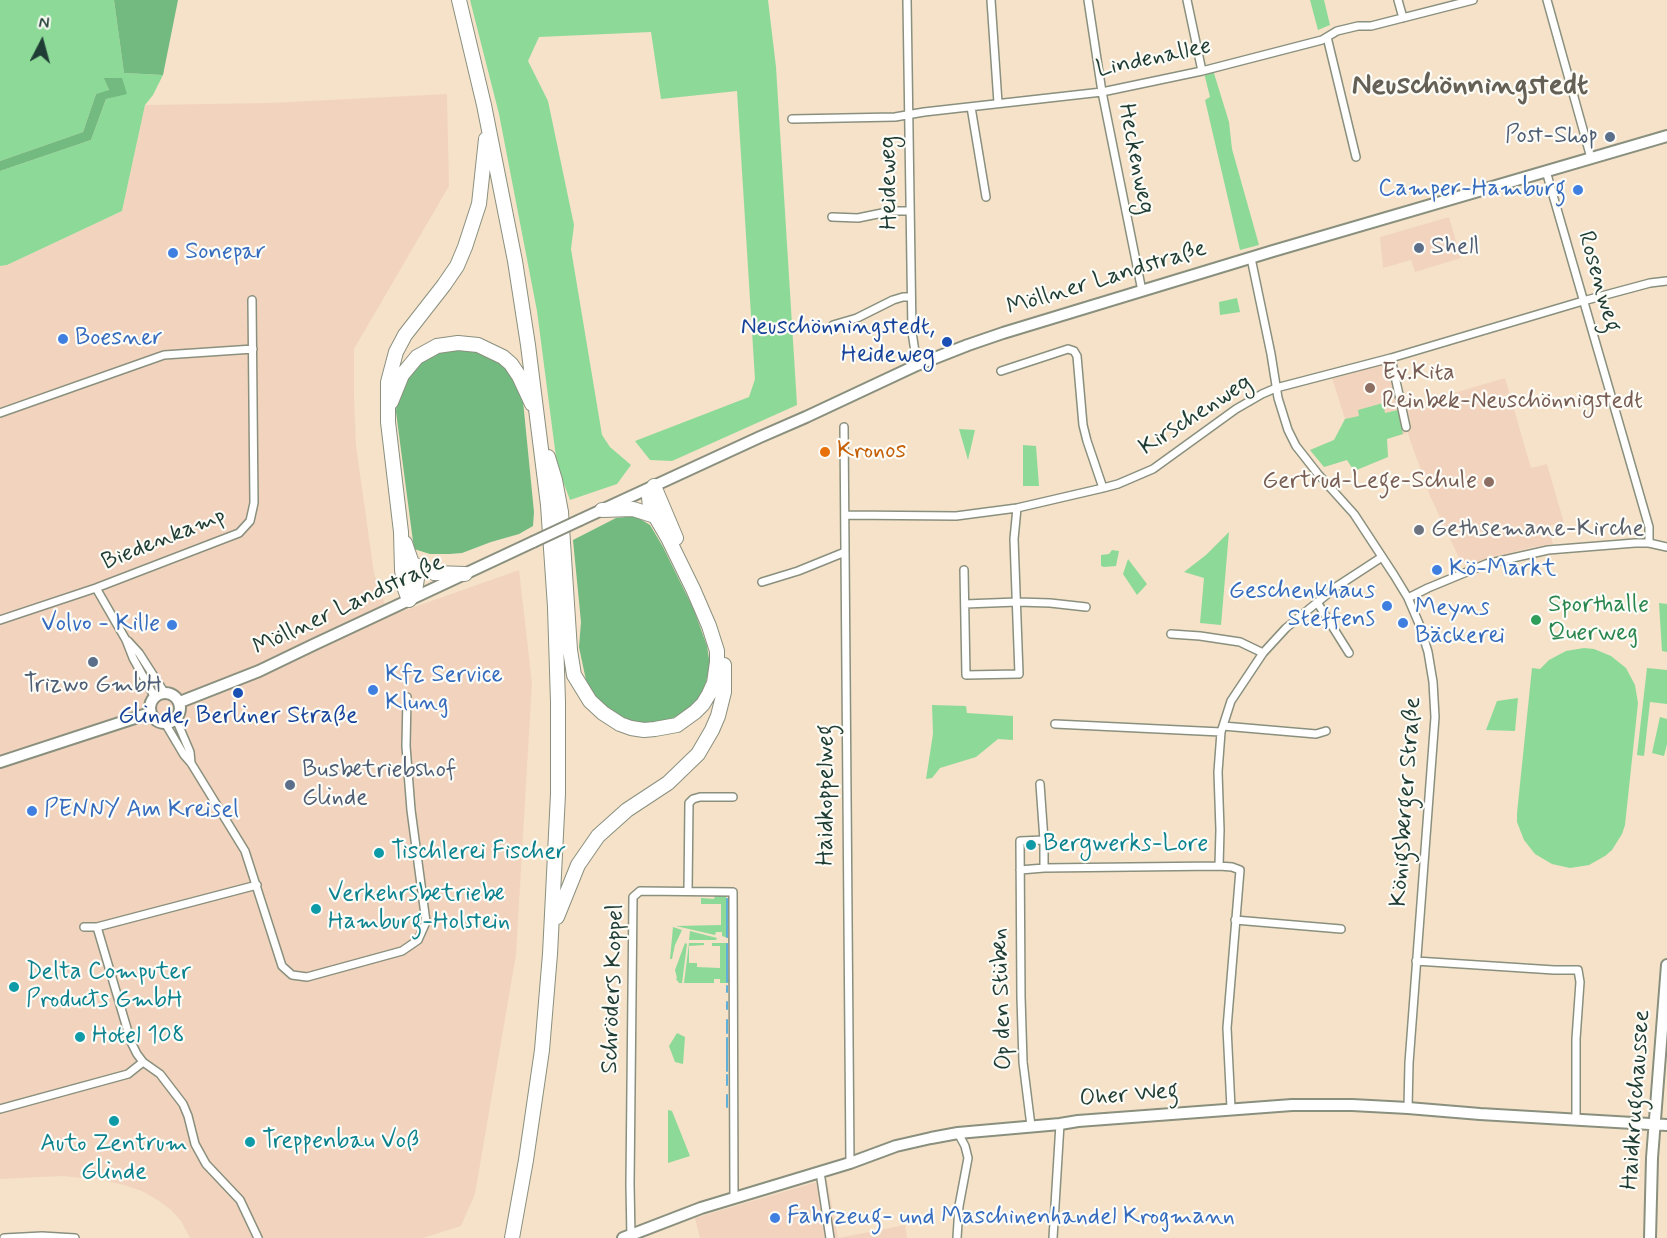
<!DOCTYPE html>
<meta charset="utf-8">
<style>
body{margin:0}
#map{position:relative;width:1667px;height:1238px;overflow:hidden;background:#f5e2c9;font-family:Mynerve,sans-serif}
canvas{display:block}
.north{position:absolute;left:12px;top:12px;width:60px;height:60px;-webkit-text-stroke:4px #fdfcf7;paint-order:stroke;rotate:6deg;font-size:16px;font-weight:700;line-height:24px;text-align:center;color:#1f3d34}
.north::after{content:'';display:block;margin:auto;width:21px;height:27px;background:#1f3d34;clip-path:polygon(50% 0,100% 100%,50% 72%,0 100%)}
</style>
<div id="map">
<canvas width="1667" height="1238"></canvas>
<div class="north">N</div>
</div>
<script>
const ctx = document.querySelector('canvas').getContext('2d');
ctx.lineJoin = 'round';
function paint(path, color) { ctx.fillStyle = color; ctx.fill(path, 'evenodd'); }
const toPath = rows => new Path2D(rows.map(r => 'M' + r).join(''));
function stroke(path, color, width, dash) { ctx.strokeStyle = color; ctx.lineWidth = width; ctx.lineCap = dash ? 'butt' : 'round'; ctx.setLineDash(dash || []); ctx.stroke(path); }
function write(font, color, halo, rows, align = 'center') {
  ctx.font = font + ' Mynerve,sans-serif'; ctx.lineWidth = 4.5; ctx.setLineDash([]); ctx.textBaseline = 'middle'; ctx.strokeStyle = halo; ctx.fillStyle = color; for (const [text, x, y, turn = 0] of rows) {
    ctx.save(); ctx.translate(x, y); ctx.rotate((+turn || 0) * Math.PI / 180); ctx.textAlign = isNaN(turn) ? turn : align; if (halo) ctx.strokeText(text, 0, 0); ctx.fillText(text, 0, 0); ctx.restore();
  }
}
paint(toPath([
 [447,94,449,186,354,349,354,396,356,446,374,573,389,616,519,570,532,683,516,955,475,1194,461,1226,423,1238,190,1238,181,1221,171,1210,159,1201,142,1191,124,1185,102,1180,62,1176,0,1179,0,266,7,265,122,211,145,105,269,103],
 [1449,217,1461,258,1415,272,1411,260,1383,268,1380,237],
 [1389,360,1406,434,1403,434,1387,439,1388,457,1354,471,1347,460,1324,467,1310,450,1334,440,1345,419,1331,375],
 [1505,378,1531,468,1547,464,1564,523,1548,526,1553,544,1529,548,1477,563,1465,564,1460,560,1430,496,1409,437,1402,408],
 [827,1179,838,1238,905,1225,907,1238,700,1238,695,1218]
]), '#f2d4be');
paint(toPath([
 [0,0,114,0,124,73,163,75,153,95,145,105,122,211,7,265,0,266,0,171,91,140,106,99,127,93,105,78,109,91,96,94,83,132,0,161],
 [470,0,768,0,776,67,797,405,672,461,650,460,635,441,749,397,755,379,737,91,661,99,651,32,539,37,528,61,548,101,574,225,571,249,602,435,610,447,631,465,617,484,570,500,557,465,537,311,499,114],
 [1310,0,1324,0,1330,25,1318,30],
 [1213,70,1229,122,1232,149,1259,245,1240,250,1205,100,1210,97,1204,73],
 [1237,298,1240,312,1220,315,1219,302],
 [1383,403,1385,413,1398,410,1403,434,1387,439,1388,457,1354,471,1347,460,1324,467,1310,450,1334,440,1345,419,1359,416,1358,410],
 [959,429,975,430,968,460],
 [1023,445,1036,446,1039,486,1023,486],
 [1229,532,1221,625,1200,623,1204,578,1184,572,1206,555],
 [1112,550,1119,551,1116,566,1104,567,1101,566,1101,555,1109,554],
 [1128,559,1147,584,1137,595,1123,574],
 [1659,603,1667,604,1667,652,1662,651],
 [1584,648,1594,649,1611,656,1626,668,1635,685,1638,703,1625,825,1622,834,1612,850,1605,856,1589,865,1570,868,1552,864,1535,854,1524,840,1517,822,1517,813,1532,668,1540,669,1549,660,1566,651],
 [1647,668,1667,670,1667,704,1650,702,1644,756,1637,755],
 [1518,698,1515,731,1486,730,1497,701],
 [932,705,966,706,967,713,1013,716,1013,740,998,739,976,757,940,768,932,778,926,779,933,734],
 [1660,717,1667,719,1667,744,1664,756,1652,753],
 [715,896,725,896,731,904,732,906,729,909,728,938,722,936,722,932,716,932,715,935,676,926,721,925,721,904,701,904,701,898,714,899],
 [673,927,682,930,675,945,672,959,670,959],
 [690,931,717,938,716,940,689,940],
 [685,943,687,944,682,983,679,983,676,979,677,978,675,970],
 [689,943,704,943,704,945,689,946,689,963,697,963,697,967,720,968,720,946,712,946,712,943,728,943,729,983,720,983,720,979,714,979,714,983,684,983],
 [677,1033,685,1037,683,1064,675,1062,669,1046],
 [668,1110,672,1111,690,1156,668,1163]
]), '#8dda98');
paint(toPath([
 [114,0,178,0,163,75,124,73],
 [104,78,122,78,127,94,106,99,91,140,0,171,0,161,83,132,96,94,109,90],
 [445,348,483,352,506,366,515,379,523,401,534,512,533,526,519,534,491,542,462,553,449,554,430,554,414,549,396,412,397,395,418,361],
 [626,517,637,517,650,525,663,547,694,610,707,646,710,665,706,682,698,701,688,710,667,721,649,724,633,723,617,717,596,700,587,685,579,647,581,622,573,540,616,518]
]), '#72ba80');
stroke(toPath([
 [727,937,727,899],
 [727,944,727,982],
 [727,986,727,992],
 [727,1009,727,1002],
 [727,1033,727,1020],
 [727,1071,727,1038],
 [727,1085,727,1075],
 [727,1095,727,1107]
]), '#5eafd9', 2);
const street = toPath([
 [907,0,912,332,917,365],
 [991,0,998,103],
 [1088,0,1102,92,1142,291],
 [1187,0,1202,71],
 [1398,0,1403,18],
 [1547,0,1591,158],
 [1327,37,1356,157],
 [971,107,986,197],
 [792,119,895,117,924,112,1102,92,1202,71,1322,40,1337,31,1358,26,1371,26,1473,0],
 [1546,171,1649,527,1649,543],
 [832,217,858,218,892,211,910,211],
 [1251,258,1271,354,1278,398,1288,430,1296,446,1318,474,1354,514,1394,575,1408,598,1420,626,1428,652,1433,682,1435,717,1409,1063,1408,1108],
 [833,325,857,318,893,300,903,297,911,297],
 [1391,358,1406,427],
 [1001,371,1068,349,1074,351,1077,356,1083,425,1087,441,1103,488],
 [0,413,164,355,253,349],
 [844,427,850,1163],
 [845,515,956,516,1017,508,1103,488,1118,484,1153,469,1236,409,1262,394,1276,388,1391,358,1583,301,1650,283,1667,281],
 [964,570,966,675,1019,674,1014,539,1017,508],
 [762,582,798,571,845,552],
 [96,588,126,640,133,658,154,696],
 [1408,598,1428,588,1486,564,1548,550,1635,543,1649,543,1667,547],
 [1317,602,1349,653],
 [965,604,1017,602,1050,603,1086,607],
 [0,620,96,588,239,533,250,521,254,503,252,300],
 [1171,634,1200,636,1240,642,1263,653],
 [128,641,139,653,164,692],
 [176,719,190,752,191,763],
 [165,723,184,755,191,763,245,851,282,966,292,975,307,977,402,951,418,940,426,922,411,810,406,746,407,697],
 [1055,724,1221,732],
 [1223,726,1316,734,1326,731],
 [1040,784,1044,840],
 [1219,866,1220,830,1218,772,1221,732,1231,701,1263,653,1286,628,1336,587,1382,557],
 [1020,870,1044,868],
 [688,891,689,803,693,799,700,797,733,797],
 [1235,920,1341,929],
 [84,927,97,927,257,885],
 [97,927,131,1042,137,1054,143,1062,160,1074,183,1104,188,1116,195,1144,206,1164,240,1200,258,1238],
 [1416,961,1554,970,1578,970,1580,982,1576,1039,1576,1120],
 [0,1109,128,1074,143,1062],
 [1031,1126,1023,1062,1021,997,1020,841,1044,840,1044,868,1219,866,1232,867,1240,870,1227,1028,1231,1108],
 [820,1172,830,1238],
 [4,1238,42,1236,75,1238],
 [631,1238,630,1184,633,897,640,891,733,892,734,1197],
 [957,1238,959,1206,968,1158,965,1146,958,1133],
 [1053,1238,1060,1124]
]);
const secondary = toPath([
 [580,520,760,437,806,417,917,365,968,345,1003,333,1273,251,1667,136],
 '150 708a15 15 0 1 1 30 0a15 15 0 1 1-30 0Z',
 [180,702,259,671,313,645,533,542],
 [0,762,150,713],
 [623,1238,701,1208,850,1163,896,1146,931,1138,958,1133,1060,1124,1078,1121,1292,1105,1352,1105,1408,1108,1480,1114,1667,1125],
 [1650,1238,1652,1158,1667,965]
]);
const highway = toPath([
 [459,0,484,105,515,261,528,345,548,505,555,607,558,702,558,794,550,954,542,1050,526,1160,512,1238],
 [391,402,402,375,417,357,437,346,458,343,478,345,503,357,511,364,519,376,532,404],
 [548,457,555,480,561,512,570,650,574,675,590,701,603,713,620,724,631,728,644,730,655,729,677,725,695,712,703,704,709,694,714,683,717,662,717,651,709,626,693,589,668,538,650,507,649,497,654,486],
 [654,486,676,538],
 [602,510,633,509,655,516],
 [405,543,417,578,415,592,409,600],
 [413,564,434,573,465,574],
 [409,600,405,589,402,570,401,532,388,422,388,382,396,352,405,335,444,285,457,266,465,247,479,204,486,139],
 [557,917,578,865,598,836,627,810,668,783,698,754,712,730,718,716,724,692,724,665]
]);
stroke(street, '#8a907e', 10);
stroke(secondary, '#8a907e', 14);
stroke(highway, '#8a907e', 16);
stroke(street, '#fff', 7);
stroke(secondary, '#fff', 10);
stroke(highway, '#fff', 14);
const secondaryBridge = toPath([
 [533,542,580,520]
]);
stroke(secondaryBridge, '#8a907e', 14, []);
stroke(secondaryBridge, '#fff', 10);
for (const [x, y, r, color] of [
 [1610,137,6,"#5c6f8a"],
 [1578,190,6,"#3f7fe0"],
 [1419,248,6,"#5c6f8a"],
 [173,253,6,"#3f7fe0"],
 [63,339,6,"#3f7fe0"],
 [947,342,6,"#1a4fb4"],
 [1370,388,6,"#8d6e63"],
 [825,452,6,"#e8710a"],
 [1489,482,6,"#8d6e63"],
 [1419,530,6,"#6b7280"],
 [1437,570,6,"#3f7fe0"],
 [1387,606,6,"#3f7fe0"],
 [1536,620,6,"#2e9e5b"],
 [1403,623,6,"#3f7fe0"],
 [172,625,6,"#3f7fe0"],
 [93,662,6,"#5c6f8a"],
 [373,690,6,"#3f7fe0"],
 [238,693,6,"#1a4fb4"],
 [290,785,6,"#5c6f8a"],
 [32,811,6,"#3f7fe0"],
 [1031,845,6,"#0f9aa8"],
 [379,853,6,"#0f9aa8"],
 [316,909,6,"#0f9aa8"],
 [14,987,6,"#0f9aa8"],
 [80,1037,6,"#0f9aa8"],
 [114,1121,6,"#0f9aa8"],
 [250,1142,6,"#0f9aa8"],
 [775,1218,6,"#3f7fe0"]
]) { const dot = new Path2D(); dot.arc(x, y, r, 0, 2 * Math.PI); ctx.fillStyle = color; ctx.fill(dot); stroke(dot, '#fdfcf7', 2); }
write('24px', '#1f3d34', '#fdfcf7', [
 ["Lindenallee",1154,59,-12],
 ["Heckenweg",1135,159,79],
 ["Heideweg",890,183,-91],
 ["Möllner Landstraße",1107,279,-17],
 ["Rosenweg",1598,282,74],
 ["Kirschenweg",1196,416,-33],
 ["Biedenkamp",164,540,-22],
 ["Möllner Landstraße",349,606,-25],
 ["Haidkoppelweg",827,795,-90],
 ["Königsberger Straße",1407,802,-86],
 ["Schröders Koppel",614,989,-88],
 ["Op den Stüben",1003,999,-92],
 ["Oher Weg",1129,1096,-5],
 ["Haidkrugchaussee",1637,1100,-86]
]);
write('24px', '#4e5e75', '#fdfcf7', [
 ["Post-Shop",1598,137,"right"],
 ["Shell",1431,248],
 ["Trizwo GmbH",93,686,"center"],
 ["Busbetriebshof",302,771],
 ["Glinde",302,799]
], 'left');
write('24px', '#366cbe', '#fdfcf7', [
 ["Camper-Hamburg",1566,190,"right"],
 ["Sonepar",185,253],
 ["Boesner",75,339],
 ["Kö-Markt",1449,570],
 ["Geschenkhaus",1375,592,"right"],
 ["Steffens",1375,620,"right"],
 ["Meyns",1415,609],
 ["Bäckerei",1415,637],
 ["Volvo - Kille",160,625,"right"],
 ["Kfz Service",385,676],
 ["Klung",385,704],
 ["PENNY Am Kreisel",44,811],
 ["Fahrzeug- und Maschinenhandel Krogmann",787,1218]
], 'left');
write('24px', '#164399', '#fdfcf7', [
 ["Neuschönningstedt,",935,328],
 ["Heideweg",935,356],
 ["Glinde, Berliner Straße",238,717,"center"]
], 'right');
write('24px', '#785e54', '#fdfcf7', [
 ["Ev.Kita",1382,374],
 ["Reinbek-Neuschönnigstedt",1382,402],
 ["Gertrud-Lege-Schule",1477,482,"right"]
], 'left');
write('24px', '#c56008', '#fdfcf7', [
 ["Kronos",837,452]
], 'left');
write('24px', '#5b616d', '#fdfcf7', [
 ["Gethsemane-Kirche",1431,530]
], 'left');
write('24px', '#27864d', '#fdfcf7', [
 ["Sporthalle",1548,606],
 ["Querweg",1548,634]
], 'left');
write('24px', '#0d838f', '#fdfcf7', [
 ["Bergwerks-Lore",1043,845],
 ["Tischlerei Fischer",391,853],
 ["Verkehrsbetriebe",328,895],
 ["Hamburg-Holstein",328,923],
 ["Delta Computer",26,973],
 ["Products GmbH",26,1001],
 ["Hotel 108",92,1037],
 ["Treppenbau Voß",262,1142],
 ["Auto Zentrum",114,1145,"center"],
 ["Glinde",114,1173,"center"]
], 'left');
write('bold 30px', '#656056', '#fdfcf7', [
 ["Neuschönningstedt",1470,87]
]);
</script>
